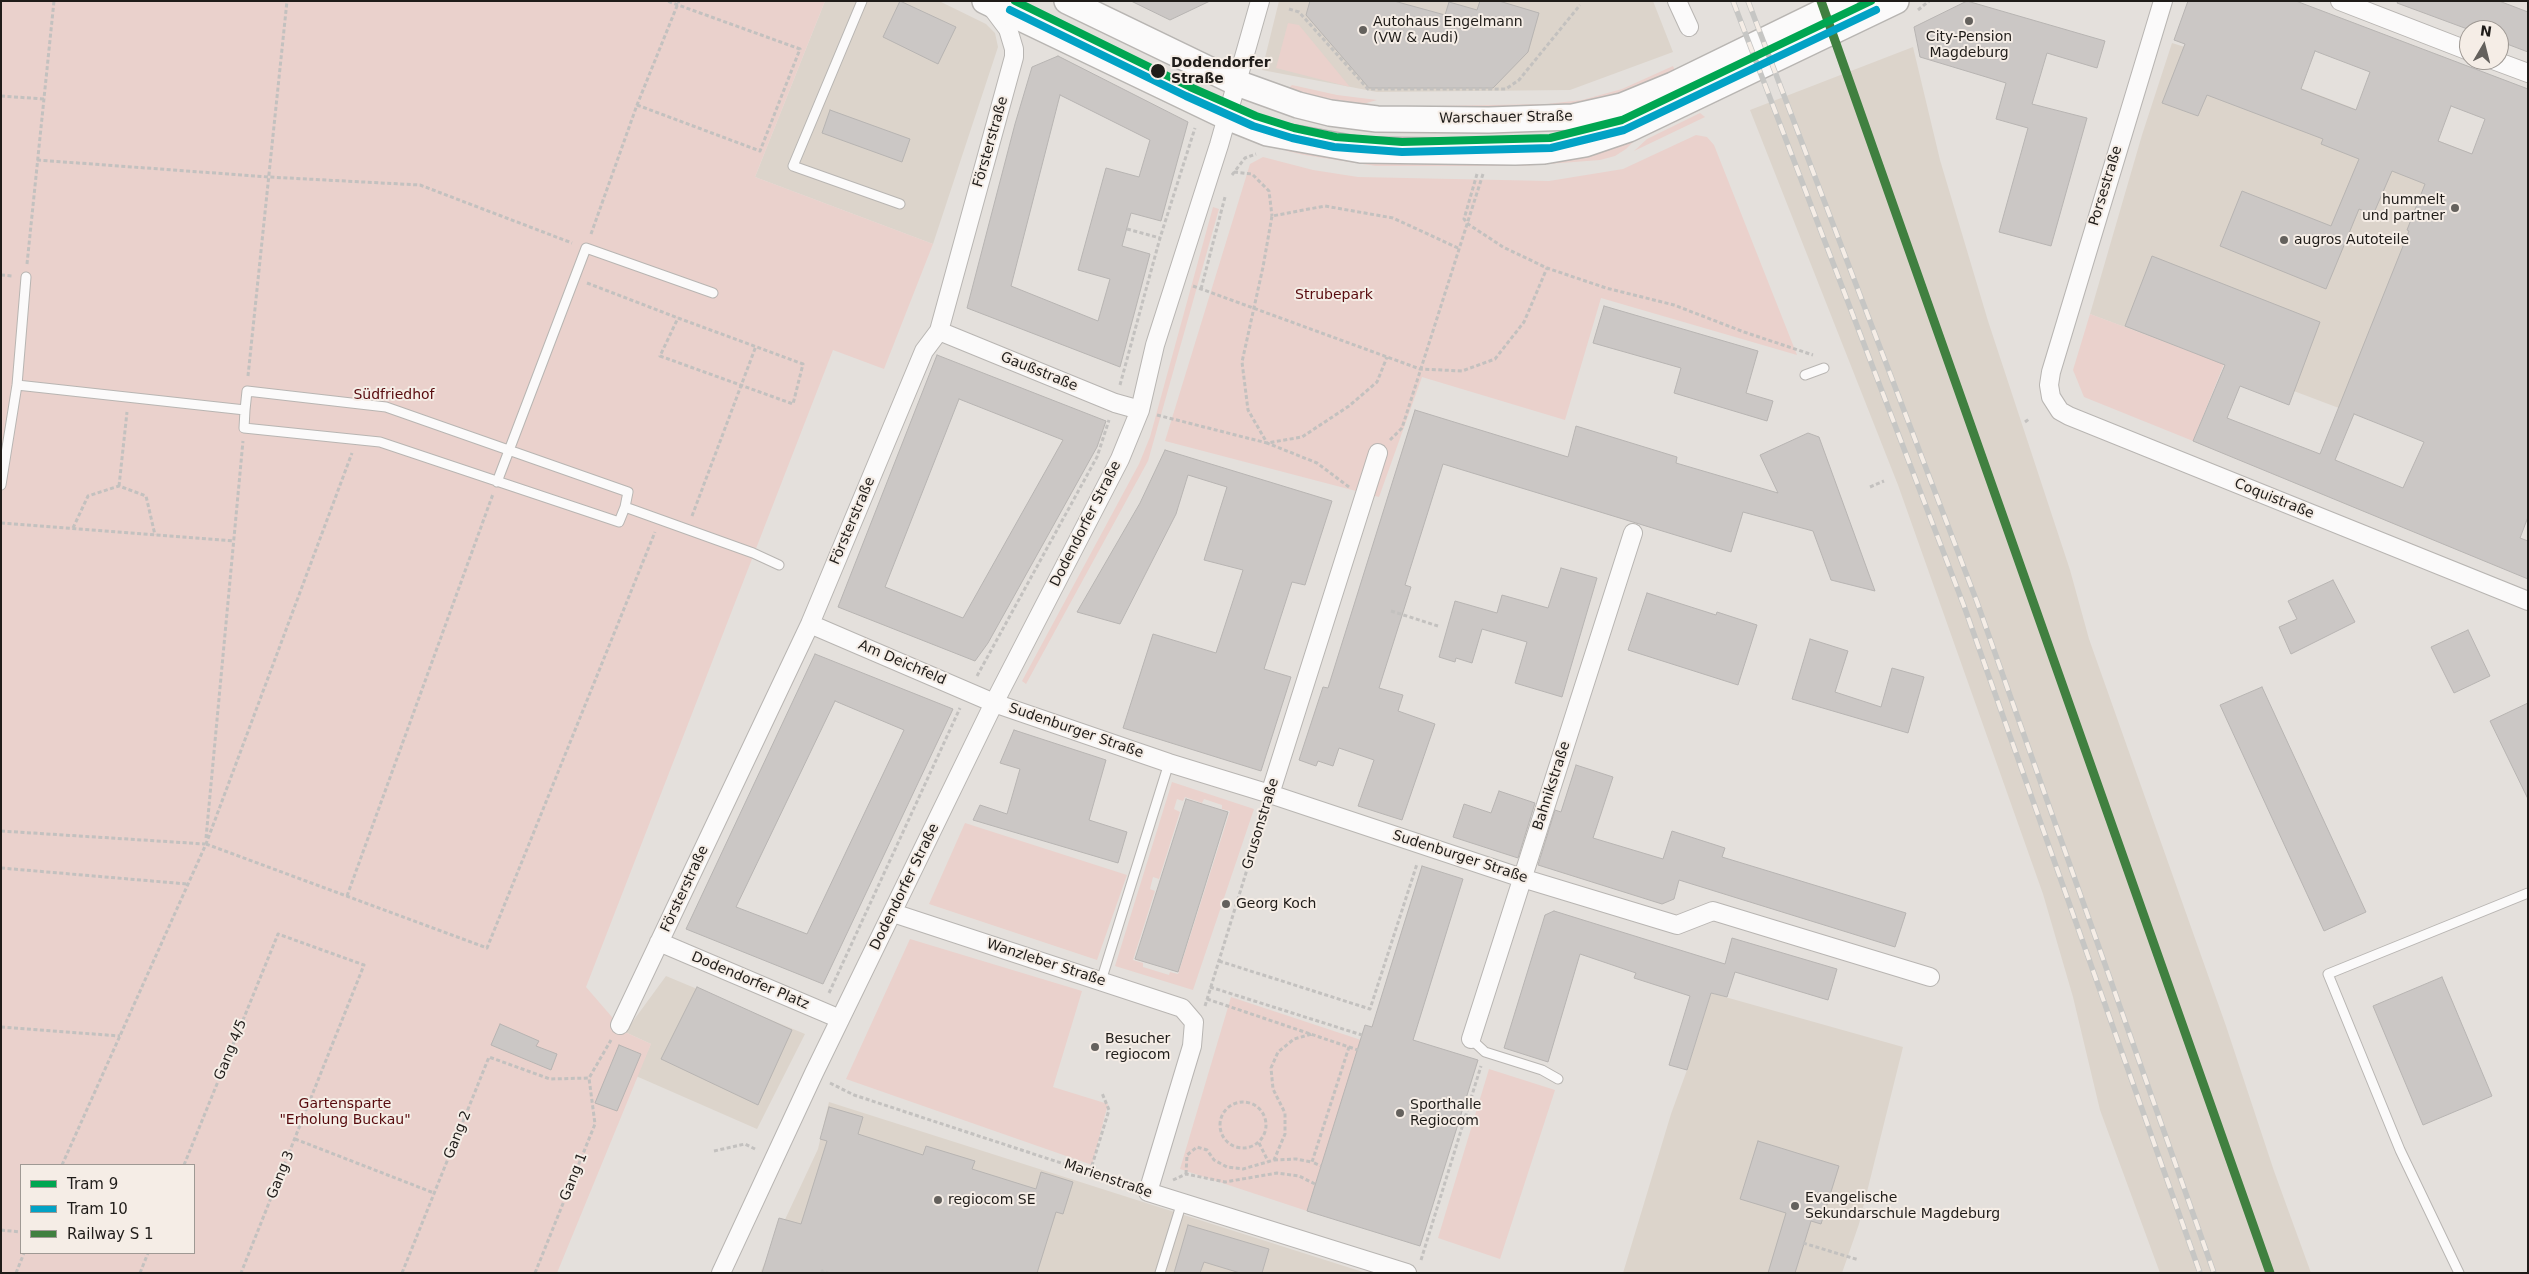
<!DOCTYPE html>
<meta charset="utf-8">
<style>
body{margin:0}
#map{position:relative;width:2529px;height:1274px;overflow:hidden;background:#e4e0dc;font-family:"DejaVu Sans",sans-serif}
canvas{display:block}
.frame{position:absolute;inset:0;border:2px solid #1f1c19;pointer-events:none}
.legend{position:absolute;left:20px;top:1164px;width:175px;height:90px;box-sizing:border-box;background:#f5ede6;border:1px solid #9f9994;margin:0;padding:6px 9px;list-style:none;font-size:15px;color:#1f1c19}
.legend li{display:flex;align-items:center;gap:10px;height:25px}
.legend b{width:25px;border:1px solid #9f9994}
.north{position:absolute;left:2459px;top:20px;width:50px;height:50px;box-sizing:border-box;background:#f5ede6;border:1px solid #9f9994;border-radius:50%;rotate:8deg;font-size:14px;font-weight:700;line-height:20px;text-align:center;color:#1f1c19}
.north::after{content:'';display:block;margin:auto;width:18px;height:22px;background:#64615d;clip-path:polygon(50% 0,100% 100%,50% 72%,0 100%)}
</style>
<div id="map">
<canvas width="2529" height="1274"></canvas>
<div class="frame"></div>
<ul class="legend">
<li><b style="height:6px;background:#00a651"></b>Tram 9</li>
<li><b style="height:6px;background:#02a2c5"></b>Tram 10</li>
<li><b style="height:6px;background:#408040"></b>Railway S 1</li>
</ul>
<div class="north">N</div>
</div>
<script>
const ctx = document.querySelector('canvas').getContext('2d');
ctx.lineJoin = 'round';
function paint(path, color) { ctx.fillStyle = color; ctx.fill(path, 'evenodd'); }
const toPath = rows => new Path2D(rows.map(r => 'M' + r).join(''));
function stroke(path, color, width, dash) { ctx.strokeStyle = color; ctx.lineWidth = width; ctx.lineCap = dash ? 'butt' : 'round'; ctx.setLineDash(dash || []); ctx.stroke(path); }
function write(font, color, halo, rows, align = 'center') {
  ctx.font = font + ' "DejaVu Sans",sans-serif'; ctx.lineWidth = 4; ctx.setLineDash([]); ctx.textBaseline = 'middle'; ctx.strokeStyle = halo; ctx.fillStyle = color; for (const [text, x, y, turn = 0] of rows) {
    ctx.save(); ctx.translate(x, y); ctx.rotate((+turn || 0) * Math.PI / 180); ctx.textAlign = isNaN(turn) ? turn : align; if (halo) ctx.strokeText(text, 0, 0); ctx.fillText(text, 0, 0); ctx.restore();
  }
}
paint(toPath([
 [825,1,939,1,986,24,995,33,998,47,933,244,755,177],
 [1279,1,1653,1,1673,52,1570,90,1377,92,1262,70],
 [2172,43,2233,62,2528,175,2495,467,2090,314,2142,135],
 [1913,47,1940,160,1988,321,2070,570,2089,639,2226,1026,2274,1171,2311,1273,2160,1273,2100,1110,2073,997,2043,894,1898,485,1750,110],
 [666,976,805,1034,757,1129,636,1076,651,1044,625,1032],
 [1711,993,1903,1047,1859,1224,1842,1273,1623,1273,1671,1114,1687,1070],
 [829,1102,1366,1273,760,1273,818,1149]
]), '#dcd4cb');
paint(toPath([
 [1,1,825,1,755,177,933,244,884,369,833,350,586,987,625,1032,651,1044,557,1273,1,1273],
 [21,1165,194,1165,194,1253,21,1253],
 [1288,23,1299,25,1350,87,1276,68],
 [1673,66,1677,75,1651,88,1550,110,1380,107,1547,104,1582,100,1622,89],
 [1292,85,1337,95,1377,100,1363,104,1319,97,1289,88],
 [1700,113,1705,117,1634,151,1647,139],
 [1696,135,1707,137,1714,145,1797,355,1601,298,1565,420,1422,377,1379,497,1165,441,1250,164,1263,157,1313,170,1358,177,1549,181,1623,169],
 [1630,137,1633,142,1626,149,1615,156,1600,160,1522,166,1376,166,1304,155,1287,151,1273,143],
 [1213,207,1219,209,1148,461,1026,684,1022,681,1139,464,1150,437],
 [2090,314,2224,364,2193,441,2084,397,2073,370],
 [1172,782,1254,809,1193,990,1115,966],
 [1185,797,1202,803,1204,799,1222,805,1222,809,1230,811,1178,974,1170,972,1169,975,1143,967,1143,963,1133,960,1155,891,1150,889,1153,877,1159,879,1180,812,1174,809,1177,799,1183,801],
 [965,823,1127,875,1097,960,929,904],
 [910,939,1082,991,1053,1087,1108,1104,1092,1165,846,1079],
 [1231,997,1361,1040,1307,1211,1180,1169],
 [1489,1069,1555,1090,1500,1259,1438,1238]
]), '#ead1cc');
const building = toPath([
 [900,1,956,27,938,64,883,37,900,1],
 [1131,1,1210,1,1170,20,1131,1],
 [1310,1,1394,1,1445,15,1449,2,1477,10,1480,1,1499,1,1539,13,1528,52,1493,88,1369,88,1306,15,1310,1],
 [1967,1,2105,41,2097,68,2047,53,2032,104,2087,118,2051,246,1999,232,2028,128,1996,119,2006,83,1920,57,1914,27,1967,1],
 [2188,1,2296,1,2528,89,2528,517,2520,538,2528,541,2528,579,2193,441,2225,365,2125,326,2152,256,2320,322,2289,405,2240,386,2227,418,2320,454,2409,231,2407,230,2425,184,2392,171,2373,215,2359,209,2326,289,2220,246,2242,191,2331,226,2359,159,2321,144,2323,139,2207,95,2198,116,2162,103,2185,44,2174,40,2188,1],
 [2315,51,2370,72,2356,110,2301,89,2315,51],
 [2451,106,2485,119,2472,154,2438,141,2451,106],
 [2354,414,2424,442,2403,488,2335,460,2354,414],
 [2398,1,2499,1,2528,12,2528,52,2499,41,2499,30,2470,30,2397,3,2398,1],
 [1058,56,1188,122,1161,221,1131,213,1122,246,1150,254,1120,367,967,308,1015,124,1032,67,1058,56],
 [1060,95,1150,140,1139,177,1106,168,1078,270,1110,279,1098,321,1011,286,1060,95],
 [830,110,910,139,902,162,822,133,830,110],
 [1604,306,1758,351,1746,393,1773,401,1767,421,1674,393,1681,368,1593,343,1604,306],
 [937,355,1106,421,1097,447,988,643,975,661,838,607,937,355],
 [959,399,1063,440,963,618,885,587,959,399],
 [1415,410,1568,457,1576,426,1677,457,1676,463,1778,493,1760,455,1808,433,1819,437,1875,591,1831,580,1813,531,1743,512,1731,552,1443,464,1405,585,1411,587,1379,688,1403,695,1398,711,1435,724,1402,820,1358,806,1374,760,1339,748,1333,766,1318,761,1316,766,1299,760,1323,687,1328,688,1415,410],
 [1165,450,1332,501,1305,585,1292,582,1264,669,1291,677,1261,771,1123,728,1153,634,1216,653,1243,570,1204,560,1227,487,1188,475,1176,514,1120,624,1077,612,1140,503,1165,450],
 [1561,568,1597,578,1562,697,1515,683,1527,642,1482,629,1472,663,1456,658,1455,662,1439,657,1455,601,1497,613,1502,595,1548,608,1561,568],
 [2333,580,2355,622,2291,654,2279,627,2297,619,2288,601,2333,580],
 [1647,593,1716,615,1717,612,1757,625,1738,685,1628,650,1647,593],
 [2468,630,2490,676,2454,693,2431,647,2468,630],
 [1810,639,1848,651,1835,692,1881,707,1892,668,1924,677,1908,733,1792,699,1810,639],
 [815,654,953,709,823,984,686,929,815,654],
 [835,701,904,730,807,934,736,907,835,701],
 [2262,687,2366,912,2324,931,2220,705,2262,687],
 [2528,703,2528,799,2490,721,2528,703],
 [1014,730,1106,760,1089,820,1127,832,1118,863,973,820,980,805,1007,814,1020,769,1000,763,1014,730],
 [1576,765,1613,777,1593,838,1663,859,1672,831,1725,848,1722,857,1906,913,1895,947,1679,880,1674,899,1662,904,1538,865,1555,810,1561,812,1576,765],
 [1499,791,1535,803,1518,858,1453,837,1464,804,1491,813,1499,791],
 [1186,799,1228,812,1178,972,1135,959,1186,799],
 [1422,866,1463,879,1413,1040,1478,1060,1420,1246,1307,1211,1365,1025,1372,1027,1422,866],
 [1554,911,1725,964,1732,938,1837,969,1828,1000,1735,972,1727,997,1711,993,1687,1070,1669,1065,1690,996,1634,978,1636,973,1580,954,1548,1062,1504,1048,1545,915,1554,911],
 [2442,977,2492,1096,2423,1125,2373,1006,2442,977],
 [697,987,792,1030,758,1105,661,1059,697,987],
 [500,1024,539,1041,536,1046,557,1054,551,1070,491,1045,500,1024],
 [619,1045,641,1054,617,1111,595,1103,619,1045],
 [829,1107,863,1117,858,1134,923,1155,926,1146,975,1161,972,1169,1036,1189,1041,1172,1073,1182,1063,1214,1056,1212,1037,1273,762,1273,779,1218,801,1224,827,1141,820,1139,829,1107],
 [1758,1141,1839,1166,1821,1224,1811,1221,1795,1273,1768,1273,1786,1213,1740,1199,1758,1141],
 [1188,1225,1269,1249,1262,1273,1240,1273,1204,1262,1200,1273,1174,1273,1188,1225]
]);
paint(building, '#cbc7c5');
stroke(building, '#b7b4b2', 1);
const service = toPath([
 [862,1,793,166,900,204],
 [1805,375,1824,368],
 [17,385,245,410,247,391,386,407,628,492,625,507,753,553,779,565],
 [245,410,244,428,380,442,619,522,625,507],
 [497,482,586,248,713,293],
 [1,485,17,385,26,277],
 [1101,981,1169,763],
 [1471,1039,1485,1052,1542,1070,1558,1079],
 [1160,1273,1182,1202],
 [2459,1273,2400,1150,2328,974,2528,893]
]);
const minor = toPath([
 [1677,1,1689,27],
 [2163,1,2051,372,2049,385,2051,397,2060,411,2069,416,2528,601],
 [2340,1,2469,51],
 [2493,60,2528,73],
 [939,331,1115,403,1140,410],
 [810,624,994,703,1169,763,1270,794,1522,878,1677,925,1713,911,1930,977],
 [1270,794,1378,453],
 [893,913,1182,1008,1194,1022,1192,1046,1148,1192,1407,1273],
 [659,942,840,1019],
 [620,1025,810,624,924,351,939,331,1014,57,1014,49,1008,29,990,5],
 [1471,1039,1633,533],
 [721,1273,814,1073,994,703,1120,459,1140,410,1155,345,1219,145,1260,1]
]);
const secondary = toPath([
 [985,1,1227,117,1267,133,1361,150,1515,152,1544,151,1585,144,1629,129,1896,1],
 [1067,1,1237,83,1298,105,1330,113,1377,119,1489,120,1573,117,1622,106,1673,85,1845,1]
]);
stroke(service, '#b8b5b2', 11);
stroke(minor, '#b8b5b2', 20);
stroke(secondary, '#b8b5b2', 28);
stroke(toPath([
 [1289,9,1299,12,1368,89,1506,89,1519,80,1580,5],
 [1918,10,1929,1],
 [1,96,44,99],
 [637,105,760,151,800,49,667,1],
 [37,160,269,177,420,185,572,243],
 [1234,172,1252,174,1269,191,1272,216],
 [1477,174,1464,219,1468,224,1503,247,1547,268,1606,288,1674,305,1744,332,1813,355],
 [1232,175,1245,158,1256,154],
 [1127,229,1160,238],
 [591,234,637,105,679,1],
 [27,264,54,1],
 [1,275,12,276],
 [587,283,678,318],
 [1193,286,1420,369,1462,371,1495,359,1524,322,1547,268],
 [1201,289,1225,197],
 [678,318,803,364,793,404,660,356,678,318],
 [248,376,287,1],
 [1120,385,1160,238,1195,128],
 [1157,415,1267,443,1302,437,1349,406,1377,382,1387,357],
 [2025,422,2029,419],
 [1390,440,1402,428,1483,174],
 [119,486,127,412],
 [1349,487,1317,463,1267,443,1248,410,1242,362,1263,267,1272,216,1325,206,1393,218,1458,248],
 [1870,487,1884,481],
 [692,516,756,346],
 [1,523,234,541],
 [73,528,88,496,119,486,146,496,155,535],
 [1391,611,1438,626],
 [977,676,1097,457,1109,420],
 [1,831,205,844],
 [206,838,243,441],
 [206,844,487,948,655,532],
 [1,868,187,884],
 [347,896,493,494],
 [1219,961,1370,1009,1417,864],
 [1210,987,1362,1035],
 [829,993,960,708],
 [1207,999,1349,1047,1312,1162,1321,1166],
 [1205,1006,1265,811],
 [1,1027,120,1036],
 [1349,1047,1358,1050],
 [830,1083,854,1095,1131,1186],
 '1220 1125a23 23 0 1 1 46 0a23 23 0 1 1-46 0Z',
 [295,1139,434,1193],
 [1259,1143,1268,1161],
 [714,1151,745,1144,757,1150],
 [1274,1160,1296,1159,1312,1162],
 [62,1165,206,844,352,453],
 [184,1165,278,934,364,965,241,1273],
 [1090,1172,1109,1110,1102,1093],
 [1186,1174,1187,1155,1197,1147,1207,1150,1214,1160,1227,1167,1243,1169,1274,1160,1285,1134,1285,1113,1273,1089,1271,1068,1278,1052,1294,1039,1312,1034],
 [1173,1180,1186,1174,1225,1182,1277,1173,1299,1176,1315,1184],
 [1,1230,21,1232],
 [1803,1243,1859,1260],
 [1421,1260,1481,1066],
 [16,1273,24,1253],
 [140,1273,148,1253],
 [402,1273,489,1057,550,1079,589,1078,611,1040],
 [535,1273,595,1124,589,1078],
 [824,1273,822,1271,828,1273]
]), '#c3c1bf', 3, [4, 2.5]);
stroke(service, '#fbfafa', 9);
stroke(minor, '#fbfafa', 18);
stroke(secondary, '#fbfafa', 25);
const rail = toPath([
 [1733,1,1964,606,2200,1273],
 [1748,1,1977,602,2214,1273]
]);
stroke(rail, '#c6c6c4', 5.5);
stroke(rail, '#f5ede6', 4, [11]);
stroke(toPath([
 [1821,1,2270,1273]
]), '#408040', 9);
stroke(toPath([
 [1015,1,1190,87,1256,116,1294,128,1336,137,1402,142,1550,138,1622,120,1871,1]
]), '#00a651', 8);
stroke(toPath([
 [1010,10,1186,96,1253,126,1292,138,1334,147,1402,152,1551,148,1624,130,1876,10]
]), '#02a2c5', 8);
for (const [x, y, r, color] of [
 [1969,21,5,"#64615d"],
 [1363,30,5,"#64615d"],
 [1158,71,8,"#1f1c19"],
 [2455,208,5,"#64615d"],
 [2284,240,5,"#64615d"],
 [1226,904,5,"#64615d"],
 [1095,1047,5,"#64615d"],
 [1400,1113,5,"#64615d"],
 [938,1200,5,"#64615d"],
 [1795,1206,5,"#64615d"]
]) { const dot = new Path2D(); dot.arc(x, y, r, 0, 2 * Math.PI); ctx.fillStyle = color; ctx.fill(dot); stroke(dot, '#f5ede6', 2); }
write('14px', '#1f1c19', '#f5ede6', [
 ["Autohaus Engelmann",1373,22],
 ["(VW & Audi)",1373,38],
 ["City-Pension",1969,37,"center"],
 ["Magdeburg",1969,53,"center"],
 ["hummelt",2445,200,"right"],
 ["und partner",2445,216,"right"],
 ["augros Autoteile",2294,240],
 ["Georg Koch",1236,904],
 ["Besucher",1105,1039],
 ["regiocom",1105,1055],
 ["Sporthalle",1410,1105],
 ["Regiocom",1410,1121],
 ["Evangelische",1805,1198],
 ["Sekundarschule Magdeburg",1805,1214],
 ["regiocom SE",948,1200]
], 'left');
write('bold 14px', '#1f1c19', '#f5ede6', [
 ["Dodendorfer",1171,63],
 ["Straße",1171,79]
], 'left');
write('14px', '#1f1c19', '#f5ede6', [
 ["Warschauer Straße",1506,118,-1],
 ["Försterstraße",991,142,-74],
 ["Porsestraße",2106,186,-73],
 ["Gaußstraße",1039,372,22],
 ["Coquistraße",2274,499,22],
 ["Försterstraße",853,521,-67],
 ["Dodendorfer Straße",1086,524,-63],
 ["Am Deichfeld",902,663,23],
 ["Sudenburger Straße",1076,731,19],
 ["Bahnikstraße",1552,786,-72],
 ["Grusonstraße",1261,824,-73],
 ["Sudenburger Straße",1460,857,18],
 ["Dodendorfer Straße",905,887,-64],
 ["Försterstraße",685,889,-65],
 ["Wanzleber Straße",1046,963,18],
 ["Dodendorfer Platz",750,981,23],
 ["Gang 4/5",231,1050,-68],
 ["Gang 2",458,1135,-68],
 ["Gang 3",281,1175,-68],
 ["Gang 1",574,1177,-68],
 ["Marienstraße",1108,1179,19]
]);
write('14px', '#570a0d', '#f5ede6', [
 ["Strubepark",1334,295],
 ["Südfriedhof",394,395],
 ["Gartensparte",345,1104],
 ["\"Erholung Buckau\"",345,1120]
]);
</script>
